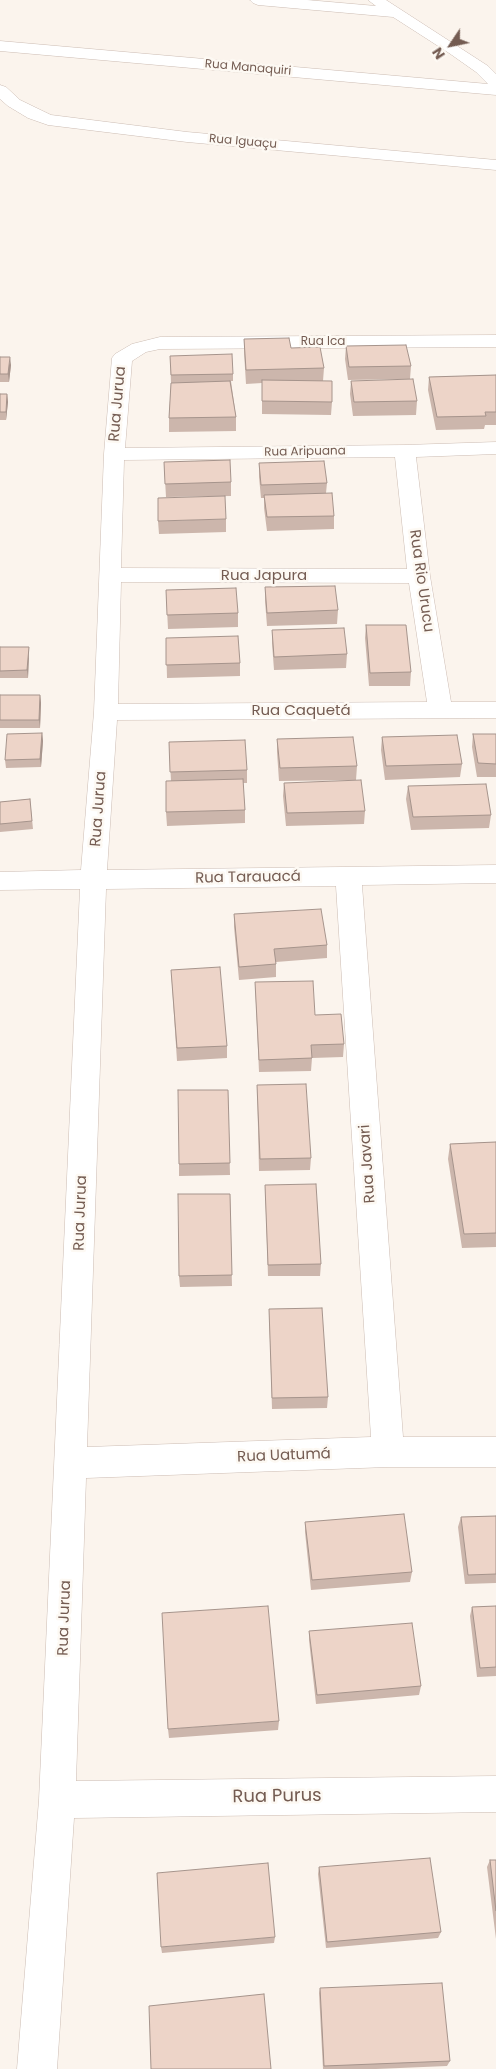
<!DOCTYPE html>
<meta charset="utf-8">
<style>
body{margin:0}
#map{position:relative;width:496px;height:2069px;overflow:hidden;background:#fbf4ed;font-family:Poppins,sans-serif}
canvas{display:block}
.north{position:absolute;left:426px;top:20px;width:50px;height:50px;-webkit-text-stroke:4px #fdf9f3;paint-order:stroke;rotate:236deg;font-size:14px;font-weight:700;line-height:20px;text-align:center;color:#745c52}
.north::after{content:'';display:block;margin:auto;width:18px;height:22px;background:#745c52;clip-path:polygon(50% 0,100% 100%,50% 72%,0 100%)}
</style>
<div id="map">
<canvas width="496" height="2069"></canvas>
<div class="north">N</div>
</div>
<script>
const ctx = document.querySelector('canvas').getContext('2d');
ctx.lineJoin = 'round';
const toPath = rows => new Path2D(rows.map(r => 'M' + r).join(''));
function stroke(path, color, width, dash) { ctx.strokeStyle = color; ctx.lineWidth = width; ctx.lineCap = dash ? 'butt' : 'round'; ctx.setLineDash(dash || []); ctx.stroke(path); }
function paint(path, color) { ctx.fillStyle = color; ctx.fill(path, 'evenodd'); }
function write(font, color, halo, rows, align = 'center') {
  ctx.font = font + ' Poppins,sans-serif'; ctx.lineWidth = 5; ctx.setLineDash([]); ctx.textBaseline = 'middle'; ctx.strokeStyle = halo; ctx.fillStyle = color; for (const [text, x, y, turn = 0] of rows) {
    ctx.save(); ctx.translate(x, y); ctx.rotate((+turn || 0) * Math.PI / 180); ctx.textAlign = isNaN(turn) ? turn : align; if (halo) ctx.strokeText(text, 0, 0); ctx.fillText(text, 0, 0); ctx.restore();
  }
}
const street = toPath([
 [250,0,307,0,376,6,368,0,386,0,488,66,496,74,496,95,0,51,0,41,488,84,476,72,449,53,393,17,258,5,253,3,250,0],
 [0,85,6,87,20,100,51,115,187,132,496,160,496,170,187,142,48,125,28,118,8,106,0,99,0,85],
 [496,335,496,347,160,349,146,352,132,361,125,448,405,445,496,442,496,454,416,457,430,576,451,702,496,702,496,718,117,720,107,870,496,865,496,883,362,885,403,1437,496,1437,496,1467,388,1467,86,1478,76,1781,496,1776,496,1812,74,1818,57,2069,17,2069,39,1800,80,889,0,890,0,872,81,870,94,712,104,454,112,358,115,354,132,344,160,337,496,335],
 [395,457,407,569,121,568,124,460,395,457],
 [121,582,409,583,427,702,118,704,121,582],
 [336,886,371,1437,87,1447,106,889,336,886]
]);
stroke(street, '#ccbcb3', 1);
paint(street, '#fff');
paint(toPath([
 [244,339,291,348,324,368,323,381,332,402,331,415,262,414,262,383,246,384,244,352],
 [346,346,411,366,410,379,348,380,345,359],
 [170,356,233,374,233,381,231,381,236,417,236,431,169,432,169,418,171,383],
 [0,357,11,365,9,382,0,382],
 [496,375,496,425,485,425,484,429,436,430,428,390,429,377],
 [351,381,417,401,416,415,353,416,350,394],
 [0,394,7,394,8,402,6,420,0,420],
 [164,462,231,482,231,496,166,497],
 [259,463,327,483,326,493,334,516,334,529,267,531,264,508,264,498,261,498,259,477],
 [226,519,226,532,159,534,158,521],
 [265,587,338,610,337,624,267,626,265,601],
 [166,590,238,613,238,627,168,629],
 [366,625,411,672,410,686,369,686,365,638],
 [272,630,347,654,346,668,274,670,272,643],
 [166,638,240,663,240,676,167,678],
 [0,647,29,647,29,654,28,678,0,678],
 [0,695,40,695,41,703,40,728,0,728],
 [42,733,43,741,41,767,6,768,5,760],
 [473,734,496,734,496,777,477,777,472,747],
 [382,737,462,764,460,777,385,780,381,750],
 [277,739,357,766,356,780,279,781,277,752],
 [169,742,247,770,247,783,243,783,245,810,245,823,167,826,166,812,171,781],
 [284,783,365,811,364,824,286,826,283,796],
 [408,786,491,815,489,828,411,830,406,799],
 [30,799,33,829,0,832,0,802],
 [234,914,327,945,327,958,276,962,276,977,239,980,234,927],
 [171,970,227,1046,227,1058,177,1061],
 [255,982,315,1015,344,1044,343,1057,312,1058,311,1071,259,1072],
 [257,1085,311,1158,310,1170,259,1171],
 [228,1090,230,1175,179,1176,179,1164],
 [496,1142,496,1247,462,1248,448,1159,450,1144],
 [265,1185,321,1264,320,1276,268,1276],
 [230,1194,232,1286,180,1287,179,1276],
 [269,1309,328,1397,327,1408,272,1409],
 [496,1516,496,1583,465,1584,458,1527,461,1517],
 [305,1522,412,1572,410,1582,311,1590,305,1532],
 [496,1606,496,1676,477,1677,470,1616,472,1607],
 [309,1631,421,1686,419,1695,316,1704,309,1640],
 [279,1721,278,1730,169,1738,168,1729],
 [490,1860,496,1860,496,1939,487,1867],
 [319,1867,441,1932,438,1938,326,1948,318,1874],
 [275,1937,274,1943,162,1953,161,1947],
 [320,1988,450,2061,447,2066,376,2069,323,2069,319,1993]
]), '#ccb6ac');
paint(toPath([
 [10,357,11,365,9,382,8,374],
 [7,394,8,402,6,420,6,412],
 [29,647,29,654,28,678,27,670],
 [40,695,41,703,40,728,39,720],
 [42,733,43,741,41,767,40,759]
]), '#a6948c');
const building = toPath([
 [289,338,291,348,320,347,324,368,246,370,244,339,289,338],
 [406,345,411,366,349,367,346,346,406,345],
 [232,354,233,374,171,375,170,356,232,354],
 [0,357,10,357,8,374,0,374,0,357],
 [496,375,496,412,485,412,486,416,437,417,429,377,496,375],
 [413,379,417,401,354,402,351,381,413,379],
 [262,380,332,381,332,402,262,401,262,380],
 [230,381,236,417,169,418,171,383,230,381],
 [0,394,7,394,6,412,0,412,0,394],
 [230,460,231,482,165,484,164,462,230,460],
 [324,461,327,483,261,485,259,463,324,461],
 [332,493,334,516,267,517,264,495,332,493],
 [225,496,226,519,158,521,158,498,225,496],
 [335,586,338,610,267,613,265,587,335,586],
 [236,588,238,613,167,615,166,590,236,588],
 [366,625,406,625,411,672,370,673,366,625],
 [344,628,347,654,274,657,272,630,344,628],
 [238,636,240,663,166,665,166,638,238,636],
 [0,647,29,647,27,670,0,671,0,647],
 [0,695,40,695,39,720,0,720,0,695],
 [42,733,40,759,5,760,7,734,42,733],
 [473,734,496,734,496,764,478,763,473,734],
 [457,735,462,764,386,766,382,737,457,735],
 [353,737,357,766,280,768,277,739,353,737],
 [245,740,247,770,170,772,169,742,245,740],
 [243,779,245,810,166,812,166,781,243,779],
 [361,780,365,811,287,813,284,783,361,780],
 [486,784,491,815,413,817,408,786,486,784],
 [30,799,32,821,0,824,0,802,30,799],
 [321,909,327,945,274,949,276,964,239,967,234,914,321,909],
 [220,967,227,1046,177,1048,171,970,220,967],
 [313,981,315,1015,341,1014,344,1044,311,1045,312,1058,259,1060,255,982,313,981],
 [306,1084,311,1158,260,1159,257,1085,306,1084],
 [178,1090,228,1090,230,1163,179,1164,178,1090],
 [496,1142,496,1233,464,1234,450,1144,496,1142],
 [316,1184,321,1264,268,1265,265,1185,316,1184],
 [178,1194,230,1194,232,1275,179,1276,178,1194],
 [322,1308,328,1397,272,1398,269,1309,322,1308],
 [404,1514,412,1572,312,1580,305,1522,404,1514],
 [496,1516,496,1574,468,1575,461,1517,496,1516],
 [268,1606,279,1721,168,1729,162,1613,268,1606],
 [496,1606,496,1667,480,1668,472,1607,496,1606],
 [412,1623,421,1686,317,1695,309,1631,412,1623],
 [430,1858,441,1932,327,1942,319,1867,430,1858],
 [490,1860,496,1860,496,1911,490,1860],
 [268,1863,275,1937,161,1947,157,1873,268,1863],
 [442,1983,450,2061,324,2066,320,1988,442,1983],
 [264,1994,271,2069,151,2069,149,2006,264,1994]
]);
paint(building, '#edd4c8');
stroke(building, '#a6948c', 1);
write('12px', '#745c52', '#fdf9f3', [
 ["Rua Manaquiri",248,68,5],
 ["Rua Iguaçu",243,142,5],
 ["Rua Ica",323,342],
 ["Rua Aripuana",305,452,-1]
]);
write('15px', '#745c52', '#fdf9f3', [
 ["Rua Jurua",118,404,-85],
 ["Rua Japura",264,576],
 ["Rua Rio Urucu",421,581,82],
 ["Rua Caquetá",301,711],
 ["Rua Jurua",99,809,-86],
 ["Rua Tarauacá",248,878,-1],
 ["Rua Javari",368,1164,-94],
 ["Rua Jurua",81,1213,-88],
 ["Rua Uatumá",284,1456,-2],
 ["Rua Jurua",65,1618,-88]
]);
write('18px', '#745c52', '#fdf9f3', [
 ["Rua Purus",277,1797,-1]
]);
</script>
